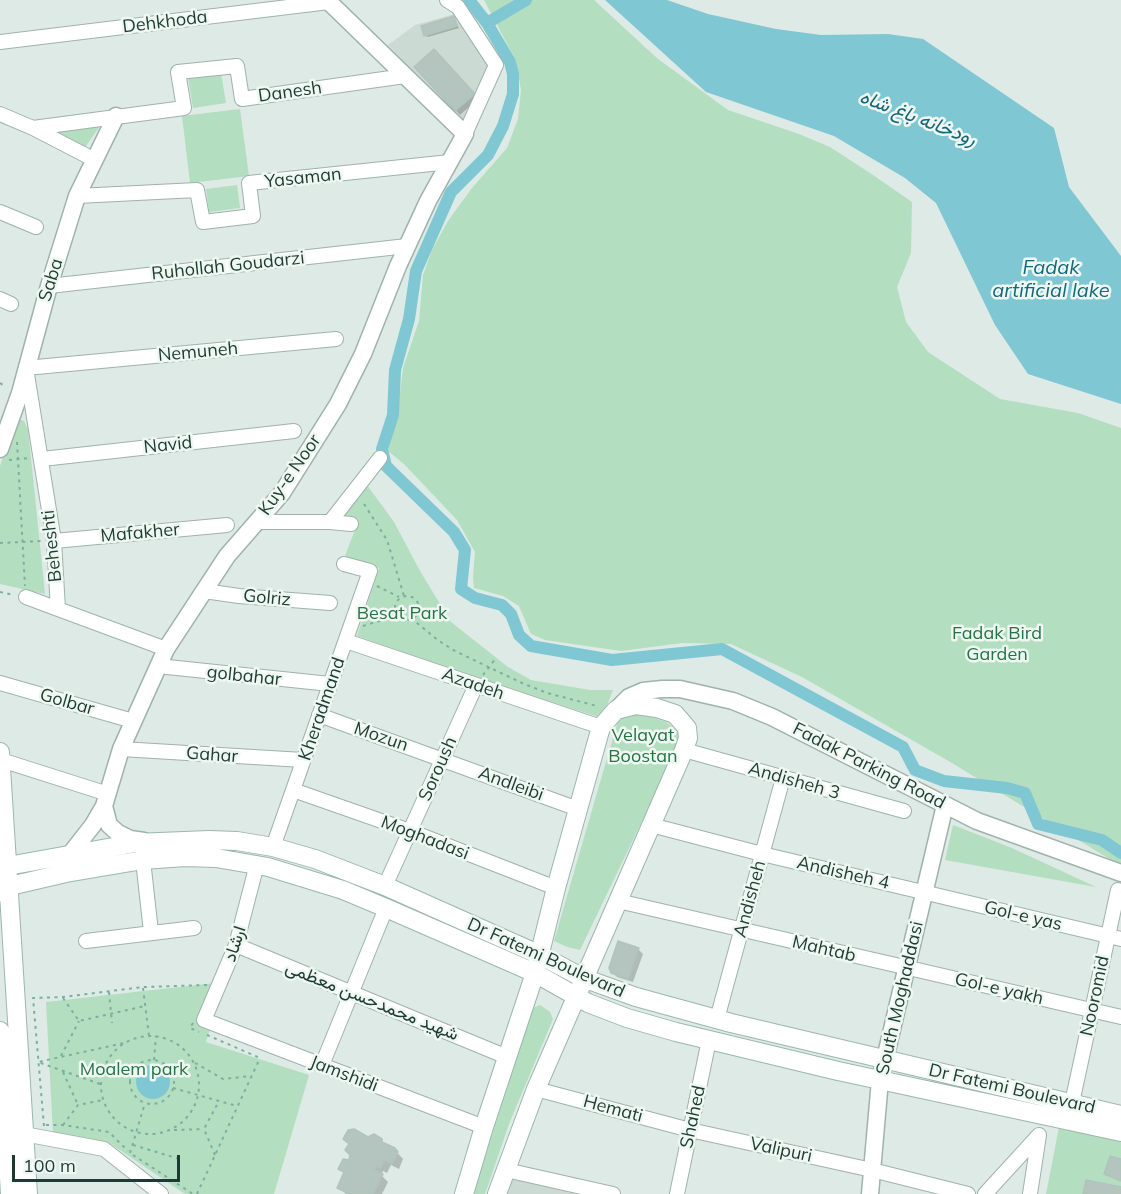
<!DOCTYPE html>
<meta charset="utf-8">
<style>
body{margin:0}
#map{position:relative;width:1121px;height:1194px;overflow:hidden;background:#ddeae5;font-family:Mulish,sans-serif}
canvas{display:block}
.scale{position:absolute;left:12px;top:1155px;width:168px;height:27px;box-sizing:border-box;border:3px solid #1e3b33;border-top:0;padding-left:8px;font-size:18px;line-height:21px;white-space:nowrap;color:#1e3b33;-webkit-text-stroke:4px #eef7f2;paint-order:stroke}
</style>
<div id="map">
<canvas width="1121" height="1194"></canvas>
<div class="scale">100 m</div>
</div>
<script>
const ctx = document.querySelector('canvas').getContext('2d');
ctx.lineJoin = 'round';
function paint(path, color) { ctx.fillStyle = color; ctx.fill(path, 'evenodd'); }
const toPath = rows => new Path2D(rows.map(r => 'M' + r).join(''));
function stroke(path, color, width, dash) { ctx.strokeStyle = color; ctx.lineWidth = width; ctx.lineCap = dash ? 'butt' : 'round'; ctx.setLineDash(dash || []); ctx.stroke(path); }
function write(font, color, halo, rows, align = 'center') {
  ctx.font = font + ' Mulish,Vazirmatn,sans-serif'; ctx.lineWidth = 5; ctx.setLineDash([]); ctx.textBaseline = 'middle'; ctx.strokeStyle = halo; ctx.fillStyle = color; for (const [text, x, y, turn = 0] of rows) {
    ctx.save(); ctx.translate(x, y); ctx.rotate((+turn || 0) * Math.PI / 180); ctx.textAlign = isNaN(turn) ? turn : align; if (halo) ctx.strokeText(text, 0, 0); ctx.fillText(text, 0, 0); ctx.restore();
  }
}
paint(toPath([
 [458,13,491,69,467,124,450,112,388,45,415,25],
 [511,1179,585,1194,506,1194]
]), '#ccdad4');
paint(toPath([
 [484,0,594,0,658,59,728,110,799,134,830,147,870,173,912,202,911,253,897,287,906,322,928,352,1000,399,1078,413,1121,428,1121,866,952,763,802,677,731,644,682,643,621,651,545,640,531,634,519,606,503,596,474,588,473,577,475,552,457,520,404,464,388,451,398,411,403,368,419,321,423,275,432,250,448,221,472,188,507,148,518,119,521,90,516,61],
 [221,73,226,103,193,108,188,78],
 [240,109,249,176,190,183,182,116],
 [102,123,84,149,49,131],
 [237,185,240,208,209,212,206,189],
 [16,418,24,421,28,429,45,594,0,584,0,466],
 [367,485,394,522,420,571,451,622,508,667,531,680,590,690,613,690,602,718,475,678,357,636,379,568,345,556,358,522,338,519],
 [631,713,642,714,666,722,678,731,681,740,580,950,567,947,554,941,619,717],
 [953,825,1012,848,1096,887,945,860],
 [224,982,206,1042,309,1075,274,1194,185,1194,108,1142,53,1134,46,1002],
 [540,1005,550,1012,553,1019,509,1124,485,1194,473,1194,533,1008],
 [1059,1127,1121,1141,1121,1194,1046,1194]
]), '#b4dec0');
paint(toPath([
 [605,0,667,0,708,14,776,29,821,35,888,34,923,39,1054,128,1069,187,1121,256,1121,404,1028,374,995,325,936,203,905,178,834,136,706,92],
 '136 1082a17 17 0 1 1 34 0a17 17 0 1 1-34 0Z'
]), '#80c7d4');
paint(toPath([
 [454,18,459,28,428,37,425,35],
 [434,51,478,99,460,115,416,67],
 [619,943,639,950,643,954,633,982,617,977,612,972],
 [368,1138,381,1140,386,1146,394,1149,403,1159,399,1169,391,1165,387,1173,383,1171,381,1175,388,1182,382,1194,346,1194,338,1187,345,1174,340,1169,350,1162]
]), '#0003');
stroke(toPath([
 [469,0,487,23,510,62,513,74,513,94,503,126,488,155,451,192,416,271,409,319,395,370,393,415,382,449,386,466,454,532,465,550,461,589,475,598,502,605,511,614,519,635,531,646,612,660,722,649,903,747,915,770,944,781,1007,788,1025,793,1038,824,1102,840,1121,853],
 [487,23,526,0]
]), '#80c7d4', 12);
const building = toPath([
 [454,16,457,26,424,36,421,26,454,16],
 [434,49,475,94,455,111,414,67,434,49],
 [618,941,639,948,628,979,611,973,609,968,618,941],
 [354,1129,368,1137,374,1134,382,1139,382,1142,395,1148,398,1152,392,1164,385,1160,381,1168,377,1166,374,1170,383,1174,373,1194,350,1194,337,1188,344,1172,338,1169,343,1159,349,1160,350,1155,345,1150,349,1144,343,1139,348,1130,354,1129],
 [1110,1156,1121,1159,1121,1181,1104,1174,1110,1156],
 [1086,1180,1121,1187,1121,1194,1083,1194,1086,1180]
]);
paint(building, '#b3c5be');
stroke(building, '#b0c4bc', 1.5);
const minor = toPath([
 [447,0,458,7,496,65,465,134],
 [0,42,329,2],
 [0,114,33,128,93,159],
 [33,128,184,108,178,72,237,66,242,99,405,76],
 [77,196,197,190,203,222,253,216,249,183,450,162],
 [0,212,36,227],
 [49,286,407,246],
 [0,299,11,304],
 [42,459,294,431],
 [257,522,330,522,351,524],
 [330,522,380,458],
 [54,541,227,525],
 [204,591,239,596,330,603],
 [26,597,58,609],
 [346,641,601,727],
 [166,649,58,609,54,541,26,368,336,339],
 [158,666,330,684],
 [0,683,133,721],
 [319,715,578,809],
 [121,749,303,760],
 [684,750,904,811],
 [1,760,108,794],
 [293,790,410,831,556,888],
 [651,825,762,854,1121,939],
 [273,847,370,571,344,564],
 [143,860,151,932],
 [257,864,236,945,204,1020,484,1127],
 [385,886,476,685],
 [618,901,1121,1017],
 [86,941,194,928],
 [236,945,507,1057],
 [717,1019,783,778],
 [322,1065,386,908],
 [536,1089,690,1130,872,1170,968,1194],
 [1072,1103,1118,890],
 [24,1134,104,1149,161,1194],
 [506,1170,613,1194],
 [677,1194,709,1040],
 [985,1194,1039,1135],
 [1030,1194,1039,1135]
]);
const tertiary = toPath([
 [0,449,20,393,49,286,77,196,116,116],
 [616,710,629,697,643,691,662,689,680,689,733,701,772,717,977,821,1121,873],
 [104,806,109,825,118,833,130,839,144,841],
 [71,853,93,825,104,806,121,749,166,649,227,556,282,493,338,404,363,354,398,266,428,201,465,134,327,0],
 [870,1194,880,1080,945,805]
]);
const secondary = toPath([
 [0,752,28,1194],
 [0,871,8,866,135,843,209,840,237,841,273,847,315,859,385,886,540,955,583,978,636,997,731,1023,1121,1115],
 [0,892,10,886,66,873,143,860,185,857,216,858,268,867,343,890,386,908,535,973,588,1003,627,1018,676,1032,838,1071,1121,1132],
 [0,1031,10,1194],
 [464,1194,484,1127,535,973,556,888,601,727,616,710,636,705,657,708,675,714,687,728,688,738,684,750,536,1089,497,1194]
]);
stroke(minor, '#a0b2ac', 16);
stroke(tertiary, '#a0b2ac', 19);
stroke(secondary, '#9cb7ad', 20);
stroke(toPath([
 [0,383,6,387],
 [17,442,25,586],
 [9,460,30,458],
 [364,504,387,540,404,596],
 [0,543,42,541],
 [377,586,399,597],
 [0,592,14,595],
 '395 608a12 12 0 1 1 24 0a12 12 0 1 1-24 0Z',
 [411,618,439,641,455,651,522,683,547,693,597,706],
 [363,626,398,615],
 [483,675,496,658],
 [143,988,149,1036],
 [109,992,112,1023],
 [63,998,79,1021,145,1006],
 [193,1023,190,1028,199,1032],
 [207,1035,260,1058],
 '101 1085a49 49 0 1 1 98 0a49 49 0 1 1-98 0Z',
 [61,1056,79,1021],
 '130 1082a22 22 0 1 1 44 0a22 22 0 1 1-44 0Z',
 [154,1060,156,1036],
 [195,1063,223,1079,251,1076],
 [63,1072,78,1105],
 [100,1084,38,1062,124,1043],
 [173,1088,237,1106],
 [46,1125,63,1125,109,1132,128,1151],
 [63,1125,78,1105,103,1100],
 [44,1126,33,998,63,997,143,987,207,985],
 [174,1130,204,1129],
 [133,1145,183,1160],
 [130,1153,145,1103],
 [133,1155,193,1194],
 [215,1155,204,1129,219,1101],
 [197,1194,260,1058]
]), '#7bb0a0', 2, [3, 4.5]);
stroke(minor, '#fff', 14);
stroke(tertiary, '#fff', 16);
stroke(secondary, '#fff', 18);
write('18px', '#1e3b33', '#eef7f2', [
 ["Dehkhoda",165,22,-7],
 ["Danesh",290,92,-8],
 ["Yasaman",303,178,-6],
 ["Ruhollah Goudarzi",228,266,-6],
 ["Saba",51,280,-73],
 ["Nemuneh",198,352,-5],
 ["Navid",168,445,-6],
 ["Kuy-e Noor",290,475,-55],
 ["Mafakher",140,533,-5],
 ["Beheshti",52,546,-96],
 ["Golriz",267,598,5],
 ["golbahar",244,676,6],
 ["Azadeh",473,684,19],
 ["Golbar",67,702,16],
 ["Kheradmand",322,709,-71],
 ["Mozun",381,737,19],
 ["Gahar",212,755,4],
 ["Fadak Parking Road",869,766,27],
 ["Soroush",438,769,-66],
 ["Andisheh 3",794,781,16],
 ["Andleibi",511,784,20],
 ["Moghadasi",425,838,21],
 ["Andisheh 4",843,873,13],
 ["Andisheh",750,899,-75],
 ["Gol-e yas",1023,916,13],
 ["ارشاد",235,944,-72],
 ["Mahtab",824,949,13],
 ["Dr Fatemi Boulevard",546,958,24],
 ["Gol-e yakh",999,989,13],
 ["Nooromid",1095,996,-78],
 ["South Moghaddasi",900,998,-77],
 ["شهید محمدحسن معظمی",372,1001,22],
 ["Jamshidi",344,1074,21],
 ["Dr Fatemi Boulevard",1012,1089,13],
 ["Hemati",613,1109,15],
 ["Shahed",693,1117,-78],
 ["Valipuri",781,1150,12]
]);
write('18px', '#267445', '#eef7f2', [
 ["Besat Park",402,614],
 ["Fadak Bird",997,634],
 ["Garden",997,655],
 ["Velayat",643,736],
 ["Boostan",643,757],
 ["Moalem park",134,1070]
]);
write('italic 20px', '#15687a', '#eef7f2', [
 ["رودخانه باغ شاه",918,118,21],
 ["Fadak",1051,268],
 ["artificial lake",1051,291]
]);
</script>
